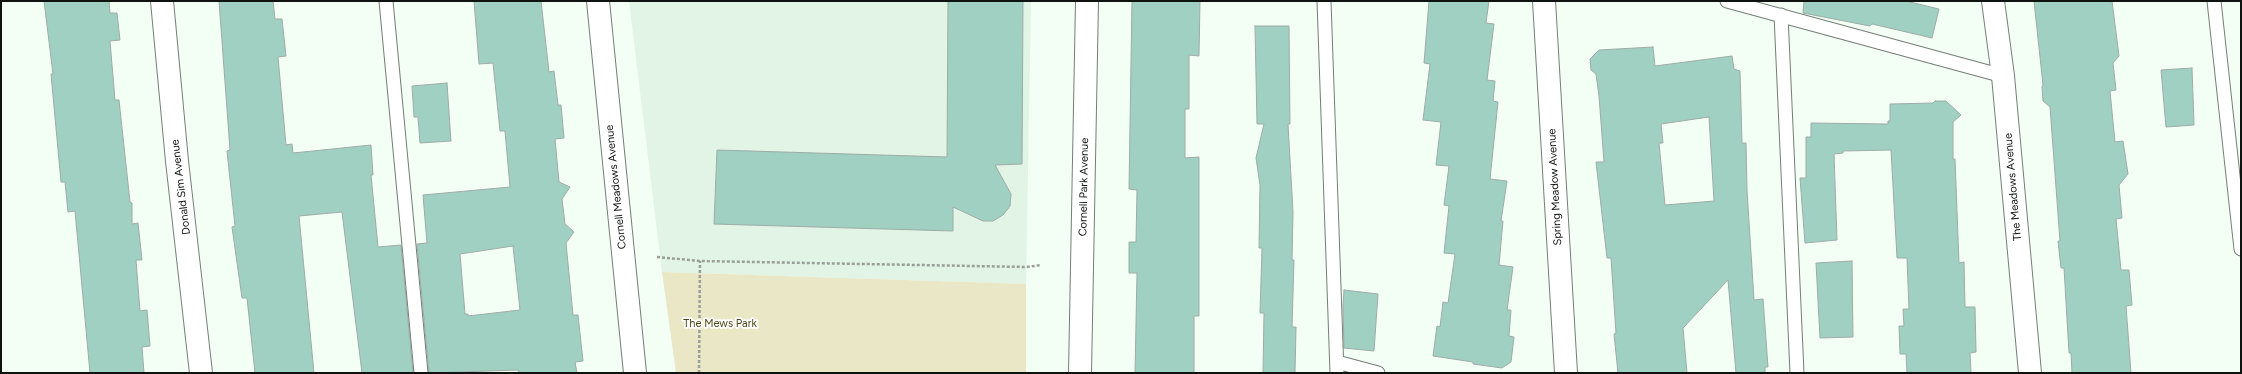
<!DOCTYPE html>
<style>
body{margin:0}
#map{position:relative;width:2242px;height:374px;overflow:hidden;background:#f3fef5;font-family:Figtree,sans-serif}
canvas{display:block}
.frame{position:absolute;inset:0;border:2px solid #0f1310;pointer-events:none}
</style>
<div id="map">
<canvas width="2242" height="374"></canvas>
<div class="frame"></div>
</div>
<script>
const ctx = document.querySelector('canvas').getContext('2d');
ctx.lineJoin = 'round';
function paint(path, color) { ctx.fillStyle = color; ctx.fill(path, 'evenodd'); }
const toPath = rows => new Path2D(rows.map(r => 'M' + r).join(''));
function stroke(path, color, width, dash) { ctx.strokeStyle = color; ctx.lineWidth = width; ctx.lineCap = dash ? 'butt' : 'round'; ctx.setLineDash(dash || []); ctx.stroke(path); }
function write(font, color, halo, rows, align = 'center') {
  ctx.font = font + ' Figtree,sans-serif'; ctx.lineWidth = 3.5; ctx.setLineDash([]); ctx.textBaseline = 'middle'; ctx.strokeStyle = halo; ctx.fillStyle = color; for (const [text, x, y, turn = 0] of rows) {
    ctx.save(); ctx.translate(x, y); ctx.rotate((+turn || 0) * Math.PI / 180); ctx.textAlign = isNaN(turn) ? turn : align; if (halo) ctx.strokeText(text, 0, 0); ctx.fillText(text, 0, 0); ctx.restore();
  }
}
paint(toPath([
 [629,1,1031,1,1026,284,662,272]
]), '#e2f4e5');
paint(toPath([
 [662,272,1026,284,1026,373,676,373]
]), '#eae7c7');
const building = toPath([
 [44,1,109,1,110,13,117,13,120,40,110,41,115,100,119,100,130,202,132,203,132,224,138,223,142,260,136,260,140,311,147,310,150,346,142,347,144,373,90,373,75,211,68,212,65,182,61,182,51,74,53,74,44,1],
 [219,1,273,1,275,19,282,19,286,56,278,57,286,145,292,144,293,153,371,145,373,175,371,175,378,247,401,245,413,373,362,373,342,212,299,216,314,373,255,373,247,298,242,298,232,227,235,226,227,151,230,150,219,1],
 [474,1,541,1,549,72,554,71,558,105,561,105,564,138,555,139,559,182,570,187,562,199,565,224,574,232,566,243,573,315,578,315,583,361,575,362,577,373,519,373,518,370,429,373,417,244,427,243,423,195,510,187,505,131,500,131,493,63,479,64,474,1],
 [513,246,520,310,468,316,468,314,465,314,460,254,513,246],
 [948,1,1023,1,1022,164,995,165,1011,194,1010,206,1003,215,993,221,983,221,953,207,953,231,714,224,717,150,947,157,948,1],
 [1132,1,1200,1,1199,56,1189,55,1189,109,1185,109,1185,158,1199,157,1199,316,1194,316,1194,373,1135,373,1137,273,1129,273,1129,242,1136,242,1137,190,1129,189,1132,1],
 [1429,1,1489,1,1486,23,1494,24,1487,80,1495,81,1493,101,1498,102,1490,179,1507,181,1501,221,1503,221,1499,265,1513,267,1507,310,1511,310,1509,336,1514,337,1511,362,1502,368,1473,364,1473,362,1433,356,1437,326,1440,327,1443,302,1448,303,1455,254,1444,253,1449,206,1444,205,1449,166,1436,165,1441,122,1423,120,1430,64,1424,63,1429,1],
 [1804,1,1906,1,1939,9,1932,38,1872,24,1870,26,1803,13,1804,1],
 [2034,1,2112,1,2119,56,2113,63,2116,90,2110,91,2115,142,2123,141,2128,174,2119,185,2122,218,2116,219,2121,270,2129,270,2132,305,2126,306,2131,373,2072,373,2071,353,2069,353,2064,268,2061,268,2058,241,2060,241,2050,107,2043,101,2042,87,2043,85,2034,1],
 [1255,26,1289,26,1290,124,1288,124,1293,212,1292,260,1294,260,1292,327,1296,327,1295,373,1263,373,1264,313,1260,313,1262,248,1259,248,1260,185,1256,158,1264,124,1257,124,1255,26],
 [1653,47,1655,66,1732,56,1734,69,1740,71,1742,143,1746,143,1747,190,1754,300,1763,299,1768,367,1765,367,1765,373,1736,373,1728,280,1683,328,1687,373,1618,373,1614,334,1616,333,1611,258,1607,258,1596,162,1604,162,1599,96,1596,74,1591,70,1590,59,1599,50,1653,47],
 [1709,117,1714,201,1665,205,1659,143,1663,143,1661,124,1709,117],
 [2192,68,2194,125,2166,127,2161,70,2192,68],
 [447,83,451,141,420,143,418,117,414,117,412,86,447,83],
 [1935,101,1946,101,1961,115,1953,122,1953,159,1955,159,1959,263,1964,262,1965,307,1975,307,1976,352,1970,353,1971,373,1907,373,1906,354,1900,354,1899,326,1904,326,1903,309,1909,309,1907,258,1897,258,1891,150,1843,151,1843,153,1834,154,1837,240,1805,243,1800,178,1806,178,1806,137,1811,137,1811,123,1888,124,1888,121,1890,121,1890,104,1933,103,1935,101],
 [1852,261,1853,337,1820,338,1816,263,1852,261],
 [1344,290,1378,294,1374,351,1344,348,1343,306,1344,290]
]);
paint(building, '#9fd0c1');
stroke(building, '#9eaca7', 1);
const lane = toPath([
 [386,1,421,373],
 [1324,1,1337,373],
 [1727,1,2003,76],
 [2214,1,2241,249],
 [1781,15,1797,373],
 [1337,362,1378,373]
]);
const street = toPath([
 [162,1,177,161,201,373],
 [598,1,635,373],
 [1544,1,1566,373],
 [1993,1,2003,76,2030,373],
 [1080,373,1087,1]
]);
stroke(lane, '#747e76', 15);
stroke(street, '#747e76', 24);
stroke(toPath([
 [657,257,700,261,1027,267,1041,265],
 [699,373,700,261]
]), '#979f98', 2.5, [3, 2]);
stroke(lane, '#fff', 13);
stroke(street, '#fff', 22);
write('11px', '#0f1310', '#fff', [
 ["Donald Sim Avenue",181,187,-97],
 ["Cornell Meadows Avenue",616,187,-96],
 ["Cornell Park Avenue",1084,187,-89],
 ["Spring Meadow Avenue",1555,187,-93],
 ["The Meadows Avenue",2013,187,-95]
]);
write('11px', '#4c4716', '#fff', [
 ["The Mews Park",720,324]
]);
</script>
